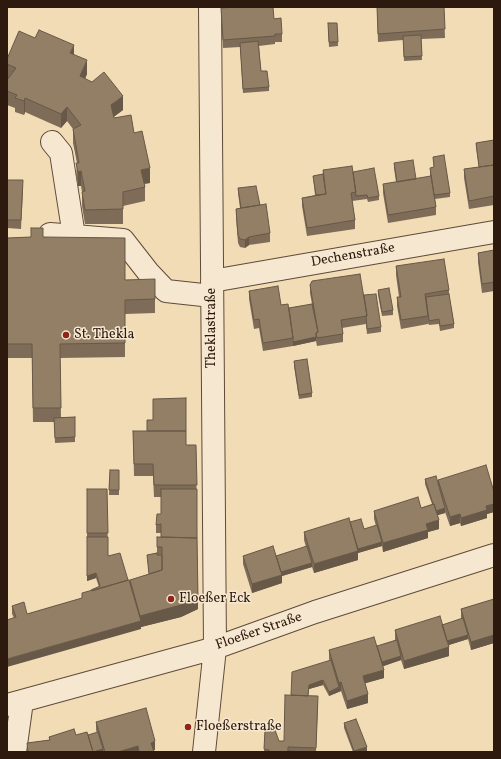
<!DOCTYPE html>
<meta charset="utf-8">
<style>
body{margin:0}
#map{position:relative;width:501px;height:759px;overflow:hidden;background:#f1dcb6;font-family:Vollkorn,serif}
canvas{display:block}
.frame{position:absolute;inset:0;border:8px solid #2e190f;pointer-events:none}
</style>
<div id="map">
<canvas width="501" height="759"></canvas>
<div class="frame"></div>
</div>
<script>
const ctx = document.querySelector('canvas').getContext('2d');
ctx.lineJoin = 'round';
const toPath = rows => new Path2D(rows.map(r => 'M' + r).join(''));
function stroke(path, color, width, dash) { ctx.strokeStyle = color; ctx.lineWidth = width; ctx.lineCap = dash ? 'butt' : 'round'; ctx.setLineDash(dash || []); ctx.stroke(path); }
function paint(path, color) { ctx.fillStyle = color; ctx.fill(path, 'evenodd'); }
function write(font, color, halo, rows, align = 'center') {
  ctx.font = font + ' Vollkorn,serif'; ctx.lineWidth = 3; ctx.setLineDash([]); ctx.textBaseline = 'middle'; ctx.strokeStyle = halo; ctx.fillStyle = color; for (const [text, x, y, turn = 0] of rows) {
    ctx.save(); ctx.translate(x, y); ctx.rotate((+turn || 0) * Math.PI / 180); ctx.textAlign = isNaN(turn) ? turn : align; if (halo) ctx.strokeText(text, 0, 0); ctx.fillText(text, 0, 0); ctx.restore();
  }
}
const minor = toPath([
 [52,142,61,153,74,236],
 [50,234,123,240,148,272,166,291,212,296],
 [212,281,494,232],
 [7,705,215,648,315,612,494,555],
 [15,752,22,701],
 [204,752,215,648,210,7]
]);
stroke(minor, '#5f4a39', 24);
stroke(minor, '#f6e8d0', 22);
paint(toPath([
 [377,7,444,7,445,38,421,39,422,60,404,61,403,40,378,42],
 [221,8,274,19,282,34,282,42,275,42,275,44,259,46,261,71,269,87,269,91,243,93,240,47,223,48],
 [337,23,338,46,329,47,328,28],
 [74,55,87,74,85,79,123,110,113,117,114,118,134,133,150,183,144,184,145,187,145,201,123,206,123,224,85,224,82,206,82,192,81,186,78,186,76,177,77,163,73,143,73,129,67,121,61,128,25,112,24,115,15,112,15,108,7,105,7,80,8,78,7,78,7,59],
 [494,140,494,205,469,209,464,178,464,169,479,167,476,147,476,143],
 [433,157,450,193,450,197,435,199,436,207,436,215,388,223,383,193,383,184,396,182,394,168,394,163,416,179,430,177,430,168,434,168],
 [323,170,353,172,379,196,379,200,368,202,367,199,352,201,355,220,355,229,307,236,302,206,302,198,315,195,313,176,323,174],
 [7,180,23,189,21,229,7,228],
 [238,188,260,205,270,233,270,242,249,245,245,248,240,247,238,243,236,217,236,209,240,208,238,193],
 [43,237,125,280,155,299,155,313,125,314,125,357,60,358,61,417,75,417,75,442,55,443,54,422,33,422,32,358,7,358,7,238],
 [494,250,494,291,482,293,478,262,478,253],
 [396,266,449,290,449,294,454,324,454,328,440,331,439,324,429,325,428,323,428,324,401,329,397,306,397,297,399,297,396,275],
 [310,285,364,295,381,327,381,332,367,334,366,324,342,328,343,334,343,342,317,346,316,341,293,346,263,351,259,328,254,329,249,299,249,291,289,308,312,304,310,293],
 [378,290,393,310,393,315,382,316,378,295],
 [294,361,312,393,312,397,299,399,294,366],
 [133,431,186,445,196,445,198,609,181,617,141,627,141,629,14,618,12,614,12,606,27,614,82,598,99,587,96,578,87,581,87,489,107,489,108,556,130,583,130,580,149,574,147,555,157,553,157,537,161,537,161,533,156,533,156,525,161,514,161,497,154,497,153,476,134,476],
 [110,470,119,470,119,495,109,495],
 [425,479,438,484,438,480,494,492,494,512,487,514,487,518,461,526,460,523,450,526,445,512,445,513,437,515,439,529,428,532,428,538,383,552,382,546,358,553,358,560,314,573,312,567,282,576,282,583,252,593,243,564,243,556,276,556,306,547,304,540,304,532,350,522,364,529,376,526,374,519,374,511,421,508,432,504,425,484],
 [494,599,494,643,471,650,468,639,448,645,449,656,404,669,401,660,383,666,384,678,365,683,368,703,347,709,341,691,329,696,323,685,309,689,308,696,318,704,316,752,264,752,265,730,279,741,284,741,291,695,330,661,329,659,329,650,377,646,395,640,395,630,442,625,461,619,461,609],
 [96,722,155,750,153,750,154,752,27,752,27,743,49,740,49,737,76,735,88,735,97,733,96,730],
 [344,723,367,751,365,752,353,752,344,728]
]), '#7e6c58');
paint(toPath([
 [74,45,74,59,70,53],
 [87,60,87,74,80,90,80,76],
 [123,96,123,110,111,119,111,105],
 [25,98,25,112,24,115,24,101],
 [67,107,67,121,61,128,61,114],
 [150,168,150,183,141,184,141,170],
 [81,171,81,186,78,186,78,172],
 [249,237,249,245,245,248,245,240],
 [316,337,316,341,293,346,293,342],
 [494,504,494,512,487,514,487,518,461,526,461,518,486,506],
 [445,508,445,513,435,516,435,512],
 [460,514,460,523,450,526,450,517],
 [439,520,439,529,428,532,428,538,383,552,383,543,426,524],
 [382,542,382,546,358,553,358,560,314,573,314,564,357,549],
 [312,563,312,567,282,576,282,583,252,593,252,584,280,572],
 [96,573,96,578,87,581,87,576],
 [198,598,198,609,181,617,141,627,141,629,7,667,7,659,140,621,140,616],
 [468,635,468,639,446,646,446,641],
 [494,635,494,643,471,650,471,642],
 [449,647,449,656,404,669,404,661],
 [401,656,401,660,381,667,381,662],
 [384,670,384,678,363,684,363,676],
 [323,680,323,685,309,689,309,685],
 [341,682,341,691,329,696,329,692,339,688,339,683],
 [368,694,368,703,347,709,347,701],
 [155,741,155,750,151,751,151,743],
 [138,746,138,752,118,752],
 [367,747,367,751,365,752,354,752,354,751],
 [103,749,103,752,93,752]
]), '#675847');
const building = toPath([
 [233,7,273,7,274,19,281,18,282,34,275,34,275,36,223,40,221,8,233,7],
 [377,7,444,7,445,29,378,34,377,7],
 [328,23,337,23,338,42,329,42,328,23],
 [39,30,74,45,70,53,87,60,80,76,92,82,104,72,123,96,111,105,114,118,131,115,134,133,142,131,150,168,141,170,145,187,123,192,123,209,85,210,82,192,85,191,81,171,78,172,76,163,79,163,73,129,81,125,67,107,61,114,25,98,24,101,15,98,17,95,7,91,7,80,16,68,7,64,7,59,19,31,35,38,39,30],
 [421,35,422,56,404,57,403,36,421,35],
 [258,41,261,71,267,71,269,87,243,89,240,43,258,41],
 [494,140,494,165,479,167,476,143,494,140],
 [444,155,450,193,434,195,430,168,434,167,433,157,444,155],
 [413,160,416,179,397,182,394,163,413,160],
 [494,165,494,196,469,201,464,169,494,165],
 [352,166,356,192,351,193,355,220,307,228,302,198,326,194,323,170,352,166],
 [374,168,379,196,368,198,367,195,356,196,353,172,374,168],
 [323,174,326,194,316,195,313,176,323,174],
 [431,176,436,207,388,215,383,184,431,176],
 [7,180,23,180,21,220,7,220,7,180],
 [256,186,260,205,241,208,238,188,256,186],
 [266,204,270,233,249,237,245,240,240,239,238,235,236,209,266,204],
 [31,228,43,228,43,237,125,238,125,280,155,279,155,299,125,300,125,343,60,344,61,408,33,408,32,344,7,344,7,238,31,237,31,228],
 [494,250,494,282,482,284,478,253,494,250],
 [444,259,449,290,425,294,428,316,401,320,397,297,401,297,396,266,444,259],
 [360,274,367,316,341,320,343,334,317,338,316,333,318,332,310,285,312,281,360,274],
 [278,286,281,305,288,304,293,338,263,343,259,319,254,320,249,291,278,286],
 [389,288,393,310,382,312,378,290,389,288],
 [376,294,381,327,367,329,366,316,367,316,364,295,376,294],
 [449,294,454,324,440,326,439,319,429,321,426,297,449,294],
 [312,304,318,332,316,333,316,337,293,342,293,338,289,308,312,304],
 [307,359,312,393,299,395,294,361,307,359],
 [186,398,186,431,147,431,147,420,153,420,153,399,186,398],
 [75,417,75,437,55,438,54,418,75,417],
 [133,431,186,431,186,445,196,445,197,485,154,485,153,464,134,464,133,431],
 [486,465,494,492,494,504,486,506,487,510,461,518,460,514,450,517,438,480,486,465],
 [110,470,119,470,119,490,109,490,110,470],
 [436,476,445,508,436,511,434,504,433,504,425,479,436,476],
 [87,489,107,489,108,533,87,533,87,489],
 [161,489,197,489,197,538,161,537,161,524,156,525,157,514,161,514,161,489],
 [418,497,421,508,434,504,439,520,426,524,428,530,383,543,374,511,418,497],
 [349,518,358,551,314,564,304,532,349,518],
 [361,519,364,529,377,525,382,542,358,549,350,522,361,519],
 [87,537,108,537,108,556,120,553,128,580,92,591,91,590,100,586,96,573,87,576,87,537],
 [157,537,197,538,198,598,181,605,140,616,130,580,162,570,162,547,157,547,157,537],
 [273,546,282,575,252,584,243,556,273,546],
 [307,546,312,563,281,572,276,556,307,546],
 [157,553,157,555,162,555,162,570,149,574,147,555,157,553],
 [129,580,141,621,7,659,7,620,16,617,12,606,24,602,27,614,82,598,82,593,129,580],
 [494,599,494,635,471,642,461,609,494,599],
 [440,616,449,647,404,661,395,630,440,616],
 [463,618,468,635,447,641,442,625,463,618],
 [374,637,384,670,363,676,368,694,347,701,341,682,339,683,329,650,374,637],
 [397,640,401,656,382,662,377,646,397,640],
 [331,660,339,687,329,692,323,680,309,685,308,696,291,695,292,672,331,660],
 [285,695,318,696,316,748,288,747,288,752,269,752,269,750,264,749,265,730,275,730,279,741,284,741,285,695],
 [146,708,155,741,151,743,154,752,139,752,138,746,118,752,105,752,96,722,146,708],
 [356,719,367,747,354,751,344,723,356,719],
 [74,729,76,735,87,732,93,752,28,752,27,743,50,740,49,737,74,729],
 [98,732,103,749,93,752,88,735,98,732],
 [288,751,304,752,288,752,288,751]
]);
paint(building, '#937e66');
stroke(building, '#675847', 1);
for (const [x, y, r, color] of [
 [66,335,4,"#8f2418"],
 [171,599,4,"#8f2418"],
 [188,727,4,"#8f2418"]
]) { const dot = new Path2D(); dot.arc(x, y, r, 0, 2 * Math.PI); ctx.fillStyle = color; ctx.fill(dot); stroke(dot, '#f6e8d0', 1.5); }
write('14px', '#2e190f', '#f6e8d0', [
 ["Dechenstraße",353,256,-10],
 ["Theklastraße",212,328,-90],
 ["Floeßer Straße",259,632,-19]
]);
write('14px', '#2e190f', '#f6e8d0', [
 ["St. Thekla",74,335],
 ["Floeßer Eck",179,599],
 ["Floeßerstraße",196,727]
], 'left');
</script>
